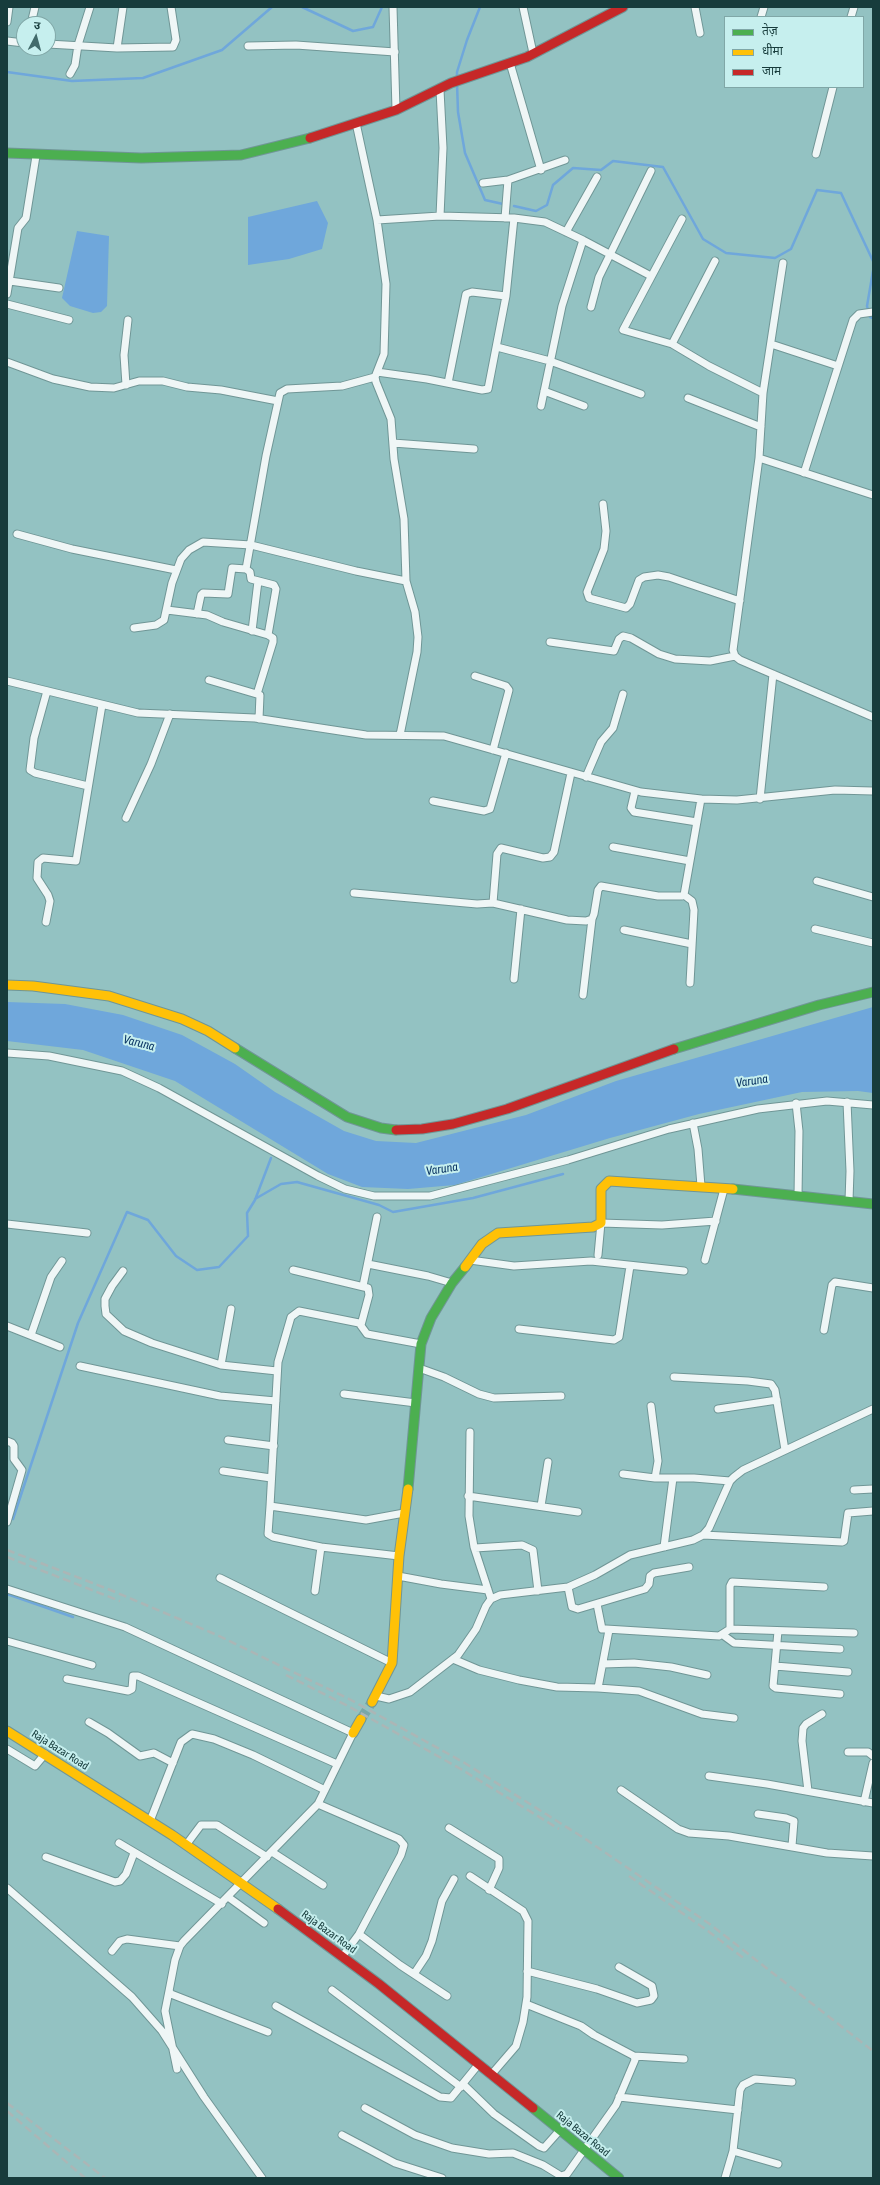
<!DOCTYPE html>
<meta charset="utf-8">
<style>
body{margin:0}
#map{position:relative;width:880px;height:2185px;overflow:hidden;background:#93c2c2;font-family:"Asap Condensed","Noto Sans Devanagari",sans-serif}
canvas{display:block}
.frame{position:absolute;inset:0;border:8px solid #173c3c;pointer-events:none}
.legend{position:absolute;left:724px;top:16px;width:140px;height:72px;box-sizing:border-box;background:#c6efee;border:1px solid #80a7a7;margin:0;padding:5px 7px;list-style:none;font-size:12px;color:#173c3c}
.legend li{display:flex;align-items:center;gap:8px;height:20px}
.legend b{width:20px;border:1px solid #80a7a7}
.north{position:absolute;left:16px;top:16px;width:40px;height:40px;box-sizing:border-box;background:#c6efee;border:1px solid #80a7a7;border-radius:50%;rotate:6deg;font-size:11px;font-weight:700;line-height:16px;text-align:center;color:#173c3c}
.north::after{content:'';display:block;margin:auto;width:14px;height:18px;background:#426b6b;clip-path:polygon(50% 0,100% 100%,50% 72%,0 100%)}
</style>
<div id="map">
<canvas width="880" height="2185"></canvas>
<div class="frame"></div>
<ul class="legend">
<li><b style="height:5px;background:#4caf50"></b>तेज़</li>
<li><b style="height:5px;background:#ffc107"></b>धीमा</li>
<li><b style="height:5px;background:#c62828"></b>जाम</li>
</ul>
<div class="north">उ</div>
</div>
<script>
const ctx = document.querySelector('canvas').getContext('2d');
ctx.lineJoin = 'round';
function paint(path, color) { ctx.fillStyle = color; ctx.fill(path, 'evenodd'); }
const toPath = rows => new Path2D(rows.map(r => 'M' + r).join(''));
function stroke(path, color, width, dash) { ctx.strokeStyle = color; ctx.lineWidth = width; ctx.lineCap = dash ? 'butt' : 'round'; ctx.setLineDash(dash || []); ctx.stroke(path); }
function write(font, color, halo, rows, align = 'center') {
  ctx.font = font + ' "Asap Condensed",sans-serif'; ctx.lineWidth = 4; ctx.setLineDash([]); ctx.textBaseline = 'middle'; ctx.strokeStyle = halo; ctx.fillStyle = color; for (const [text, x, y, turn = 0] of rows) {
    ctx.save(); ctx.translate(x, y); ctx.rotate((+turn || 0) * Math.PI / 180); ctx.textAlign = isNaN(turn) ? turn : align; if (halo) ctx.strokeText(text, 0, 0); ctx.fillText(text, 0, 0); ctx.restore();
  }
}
paint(toPath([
 [317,201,328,223,322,249,289,259,248,265,248,217],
 [77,231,109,236,107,306,101,312,93,313,70,306,62,298],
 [7,1002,65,1004,123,1015,182,1035,235,1064,275,1092,344,1131,376,1141,416,1143,526,1115,616,1081,873,1007,873,1093,858,1091,802,1092,699,1114,610,1138,455,1185,408,1189,362,1187,328,1174,175,1081,83,1050,7,1041]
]), '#6fa7db');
stroke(toPath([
 [302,7,353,31,373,27,382,7],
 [7,72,72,81,143,78,222,50,272,7],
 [457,78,457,72,467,40,480,7],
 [457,83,458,112,465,153,485,200,503,204],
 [514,206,536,211,547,205,553,185,573,168,601,170,613,161,663,167,703,239,726,253,775,258,791,249,817,190,841,193,873,261],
 [873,271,867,306,870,317,873,318],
 [255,1199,281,1184,297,1182,379,1205,393,1212,473,1198,563,1174],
 [13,1519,78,1323,127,1212,148,1220,176,1256,197,1270,219,1267,248,1236,247,1213,255,1200,271,1158],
 [7,1594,73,1617]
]), '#6fa7db', 2.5);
stroke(toPath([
 [361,1719,372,1702]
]), '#7aa7a7', 10, [10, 5]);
const street = toPath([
 [393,7,396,110],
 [523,7,533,53],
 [695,7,700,33],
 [761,17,764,7],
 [851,17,854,7],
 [7,22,9,7],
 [31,24,35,7],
 [7,41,24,43],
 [48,44,117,48,173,47,176,40,171,7],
 [248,46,296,45,395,52],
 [117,48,123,7],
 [510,63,541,170],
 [70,74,75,65,78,45,90,7],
 [356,123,377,220],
 [816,154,833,87],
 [483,183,508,180,565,160],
 [505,218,508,180],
 [514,218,545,222,583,240,651,276],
 [682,219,623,330,672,344,709,366,763,393],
 [566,232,597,177],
 [783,263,763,393,759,458,733,650,735,656,740,660,873,717],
 [10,281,59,288],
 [7,294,18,228,26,218,36,156],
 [7,304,69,320],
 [591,307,599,277,651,171],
 [672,344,715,261],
 [771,344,838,366],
 [497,347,550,361,641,394],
 [7,362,53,379,90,387,114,388,139,381,163,381,187,387,221,390,278,401],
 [377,372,427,379,482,390,488,389,506,296,514,218,440,216],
 [448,383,466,294,472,292,506,296],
 [126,385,124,355,128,320],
 [544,391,584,406],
 [688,398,761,427],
 [541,406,562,306,583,240],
 [393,443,474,449],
 [759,458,873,495],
 [804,473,853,320,859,314,873,312],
 [603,504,606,531,604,549,587,592,589,598,626,608,630,604,639,580,644,577,658,575,669,577,740,601],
 [17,534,72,549,176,570],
 [246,569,266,456,280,393,287,389,342,386,375,377],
 [167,610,207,615,223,622,268,635,276,589,274,585,251,579,250,572,246,569,232,568,228,594,203,593,201,595,197,614],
 [134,628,156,625,164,620,172,583,181,559,189,550,203,542,251,545,356,571,406,581],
 [252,631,258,581],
 [550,642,614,651,619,639,623,636,631,638,659,654,675,659,710,661,735,656],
 [475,676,506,686,509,690,493,750],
 [209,680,260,695,259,719],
 [7,681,138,713,255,718,366,735,444,736,641,792,701,799,737,800,835,790,873,791],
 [47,691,34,738,30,770,35,773,88,786],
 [257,694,273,642,273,638,268,635],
 [400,735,417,652,418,637,415,612,406,581,404,519,394,459,391,419,376,382,375,377,384,354,386,284,377,220,440,216,443,148,440,90],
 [586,777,601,742,613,728,623,694],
 [635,791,631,808,634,812,697,822],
 [760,799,773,674],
 [433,801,484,811,490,809,506,753],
 [126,818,151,764,170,714],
 [613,847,690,861],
 [817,881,873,897],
 [354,893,477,904,493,903,497,854,501,848,543,858,550,857,554,852,571,773],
 [684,895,692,901,694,910,690,983],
 [493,903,567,920,586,921,592,919,594,914,598,890,601,886,658,896,682,896,684,895,701,799],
 [46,922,50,901,48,895,37,878,38,862,43,858,76,861,102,705],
 [815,929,873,943],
 [624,930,692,944],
 [514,979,521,909],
 [583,995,592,919],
 [7,1053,49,1056,122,1071,159,1088,318,1176,345,1189,374,1196,430,1196,568,1160,669,1129,758,1109,827,1101,873,1105],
 [847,1102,850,1171,849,1201],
 [796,1103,799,1131,798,1196],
 [693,1123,698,1149,701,1186],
 [7,1224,87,1233],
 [598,1255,601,1223,662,1225,716,1221],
 [470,1260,514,1266,591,1261,684,1271],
 [705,1260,724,1189],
 [368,1264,428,1276,452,1283],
 [293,1270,368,1288,369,1295,361,1325],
 [123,1271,112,1286,105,1299,105,1306,106,1314,124,1331,152,1343,221,1365,277,1371],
 [363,1286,377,1217],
 [7,1326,60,1347],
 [519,1329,614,1340,619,1337,630,1266],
 [824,1330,832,1285,835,1282,873,1288],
 [31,1335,51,1277,62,1261],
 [221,1365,231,1309],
 [80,1366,220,1396,276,1401],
 [419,1368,444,1377,479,1394,494,1398,561,1396],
 [674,1377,748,1381,771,1384,775,1390,785,1450],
 [344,1394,416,1403],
 [651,1406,658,1461,655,1478],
 [718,1409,777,1400],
 [470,1432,469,1516,474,1547,491,1599],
 [228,1440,274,1446],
 [7,1441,12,1443,14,1446,14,1459,22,1470,7,1522],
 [223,1471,271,1478],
 [623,1474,655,1478,694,1478,730,1481],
 [854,1490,873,1489],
 [468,1496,578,1512],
 [270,1506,268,1534,273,1537,321,1547],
 [541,1506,548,1462],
 [404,1513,366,1520,270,1506,278,1362,291,1317,299,1311,359,1323,367,1334,421,1344],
 [703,1535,842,1542,844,1541,848,1513,873,1511],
 [664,1547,673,1478],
 [475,1548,522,1545,533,1550,538,1591],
 [398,1576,441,1584,488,1590],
 [220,1578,392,1663],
 [568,1587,572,1607,578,1609,645,1589,649,1584,650,1576,654,1573,689,1567],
 [7,1589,125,1627,353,1733,318,1804,184,1941,180,1946,175,1960,169,1991,171,1994,268,2032],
 [315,1591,321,1547,399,1556],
 [597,1604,602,1629,606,1629,719,1636,730,1629,854,1633],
 [730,1629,730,1586,732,1582,824,1587],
 [609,1630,598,1688,639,1691,702,1714,734,1718],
 [778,1631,773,1686,776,1688,840,1694],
 [723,1635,734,1643,840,1649],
 [7,1641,92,1665],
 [453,1659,479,1670,519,1680,557,1687,598,1688],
 [603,1664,634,1663,671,1667,707,1675],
 [775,1666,848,1672],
 [67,1679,128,1691,132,1689,133,1676,138,1676,337,1764],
 [376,1696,389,1699,410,1692,458,1655,476,1629,486,1606,491,1599,500,1595,568,1587,595,1575,630,1555,693,1540,703,1535,709,1528,730,1481,734,1477,743,1470,873,1409],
 [89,1722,108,1733,140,1756,154,1753,173,1763],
 [7,1749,35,1766,45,1754],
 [848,1752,868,1752,873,1756],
 [709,1776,767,1784,873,1803],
 [621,1790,678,1829,689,1833,729,1836,827,1853,873,1856],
 [808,1791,802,1741,803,1728,806,1724,822,1714],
 [864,1802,873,1763],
 [318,1804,399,1839,404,1845,401,1855,359,1934,342,1957],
 [758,1814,786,1818,794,1821,792,1846],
 [150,1821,181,1742,192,1734,214,1739,253,1755,325,1790],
 [449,1828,499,1859,499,1868,489,1890],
 [119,1843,222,1904],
 [186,1845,201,1825,217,1825,267,1857],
 [272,1852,323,1885],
 [46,1857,115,1882,120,1881,126,1874,134,1853],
 [470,1876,523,1911,528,1921,527,1997,523,2022,516,2046,491,2075],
 [7,1888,132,1997,162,2031,204,2097,262,2178],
 [228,1897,264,1923],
 [359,1934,400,1965,447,1996],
 [112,1951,120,1941,127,1939,180,1946],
 [527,1971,597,1989,637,2003,651,2000,654,1996,652,1986,619,1967],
 [414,1974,426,1956,432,1941,442,1901,454,1879],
 [332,1990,461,2087],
 [169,1991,165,2011,177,2069],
 [276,2006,440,2097,451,2098,478,2065],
 [634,2056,684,2059],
 [463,2084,494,2114,539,2146,544,2148,560,2130],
 [619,2097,738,2110],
 [365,2108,415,2135,452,2148,489,2154,513,2153,543,2165,561,2176,567,2174,616,2105,635,2060,634,2056,594,2035,581,2026,526,2004],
 [342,2135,395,2163,442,2178],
 [733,2151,778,2164],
 [725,2178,733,2151,740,2090,743,2085,755,2079,792,2082]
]);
const fast = toPath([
 [7,153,141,158,241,155,310,138],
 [235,1048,347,1117,381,1128,396,1130],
 [674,1049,819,1005,873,992],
 [733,1189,873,1204],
 [408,1489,421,1344,431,1318,452,1283,465,1267],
 [533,2108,619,2178]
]);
const slow = toPath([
 [7,985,33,986,109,996,182,1019,208,1031,235,1048],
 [465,1267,482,1244,498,1233,593,1227,601,1223,601,1189,609,1181,733,1189],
 [372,1702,392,1663,399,1556,408,1489],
 [7,1731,172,1835,278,1909],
 [353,1733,361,1719]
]);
const jam = toPath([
 [310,138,396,110,451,83,527,57,623,7],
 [396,1130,422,1129,453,1124,507,1109,674,1049],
 [278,1909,379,1984,533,2108]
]);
stroke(street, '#709696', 9);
stroke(fast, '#709696', 11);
stroke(slow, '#709696', 11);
stroke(jam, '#709696', 11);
stroke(street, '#eff6f6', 7);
stroke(fast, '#4caf50', 9);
stroke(slow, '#ffc107', 9);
stroke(jam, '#c62828', 9);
stroke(toPath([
 [7,1550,108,1589,217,1635,351,1700,463,1762,584,1838,711,1925,873,2051],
 [7,1557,120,1601],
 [286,1675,348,1706,459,1768,559,1829],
 [629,1876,708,1931,746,1960],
 [7,2103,105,2178],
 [7,2111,85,2178]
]), '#abb6b6', 2.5, [8, 4]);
write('11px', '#173c3c', '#c6efee', [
 ["Raja Bazar Road",60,1750,32],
 ["Raja Bazar Road",329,1932,36],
 ["Raja Bazar Road",583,2134,39]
]);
write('italic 12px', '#0a3463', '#c6efee', [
 ["Varuna",139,1043,14],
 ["Varuna",752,1081,-8],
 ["Varuna",442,1169,-8]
]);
</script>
